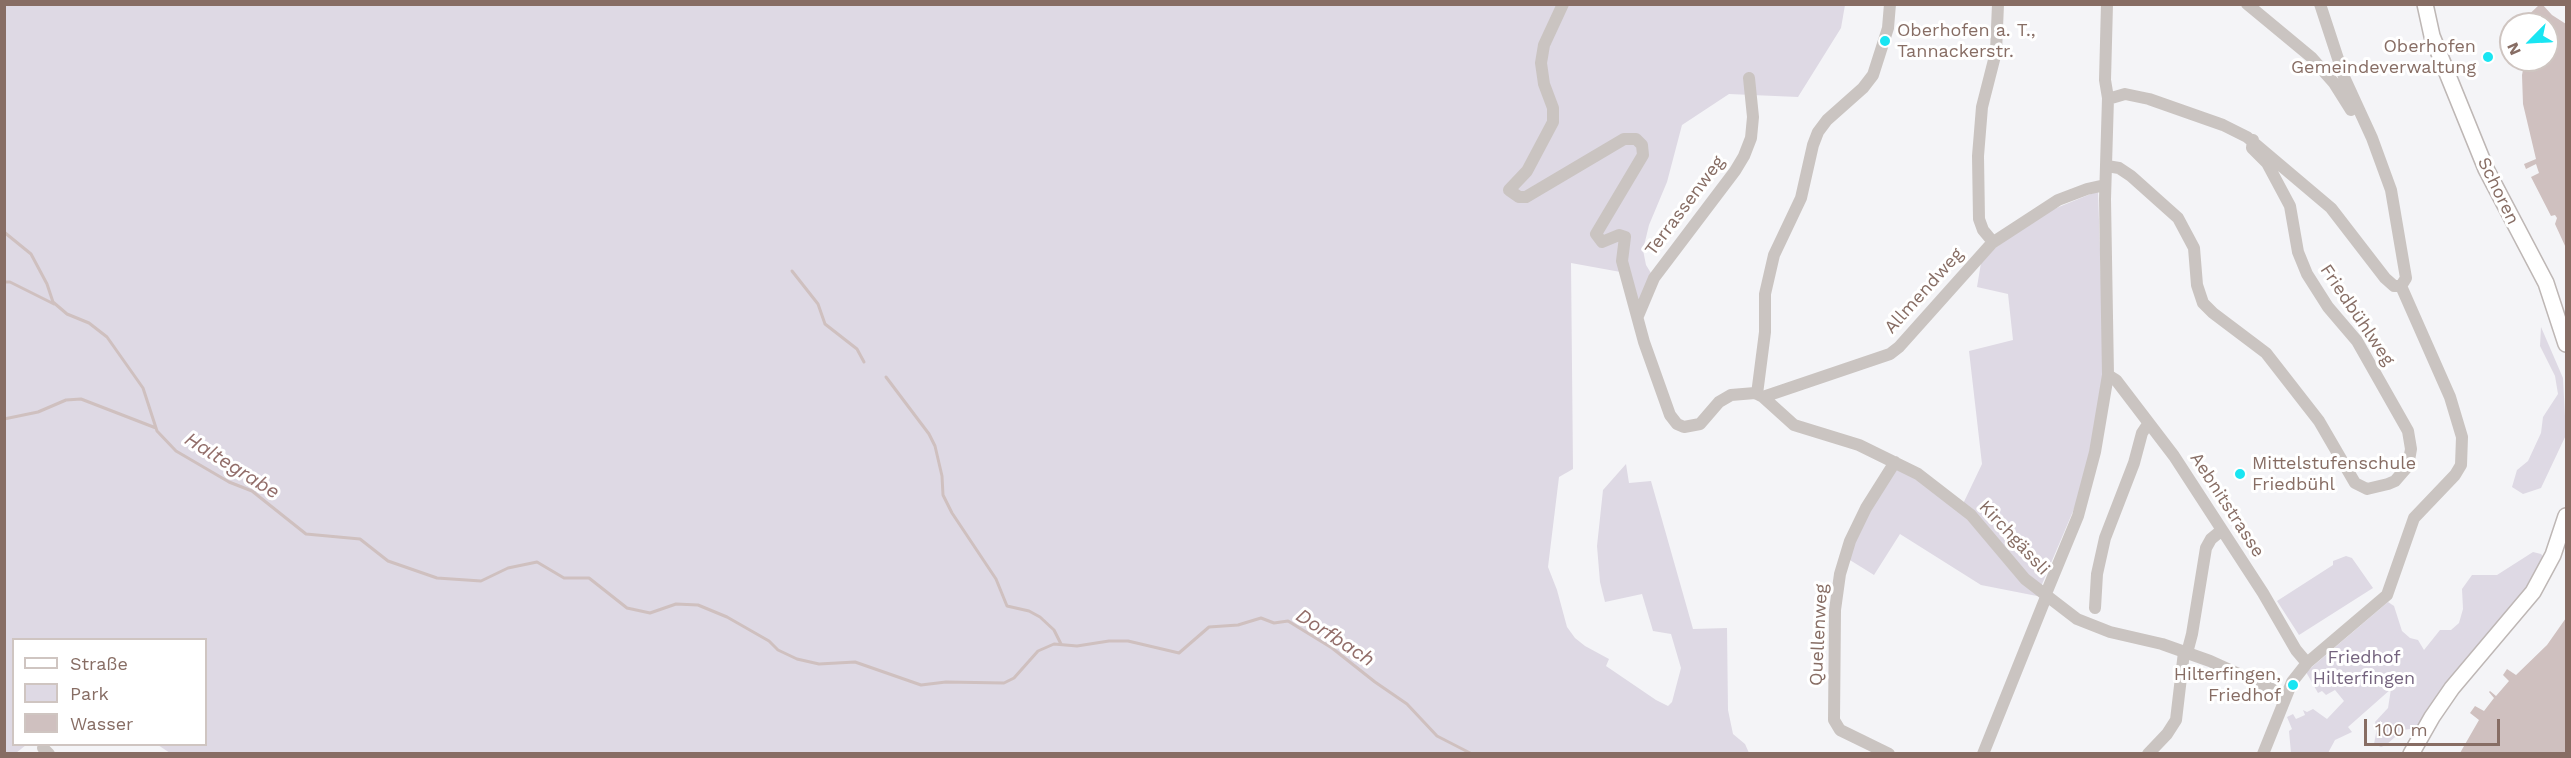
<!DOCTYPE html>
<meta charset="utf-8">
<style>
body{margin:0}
#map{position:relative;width:2571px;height:758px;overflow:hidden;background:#f4f4f7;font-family:"Work Sans",sans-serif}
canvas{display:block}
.frame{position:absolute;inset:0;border:6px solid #876d64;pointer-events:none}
.legend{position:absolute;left:12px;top:638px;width:195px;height:108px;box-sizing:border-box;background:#fff;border:2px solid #cfc5c1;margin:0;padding:8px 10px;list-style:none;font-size:18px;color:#876d64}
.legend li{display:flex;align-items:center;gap:12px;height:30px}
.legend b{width:30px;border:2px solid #cfc5c1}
.north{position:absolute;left:2499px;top:12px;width:60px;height:60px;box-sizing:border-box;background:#fff;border:2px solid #cfc5c1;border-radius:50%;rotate:246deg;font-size:16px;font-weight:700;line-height:24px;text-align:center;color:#876d64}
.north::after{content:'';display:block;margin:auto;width:21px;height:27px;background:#19e5f2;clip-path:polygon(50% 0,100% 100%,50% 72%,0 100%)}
.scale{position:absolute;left:2364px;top:719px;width:136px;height:27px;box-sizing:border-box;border:3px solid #876d64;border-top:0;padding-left:8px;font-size:18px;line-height:21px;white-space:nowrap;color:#876d64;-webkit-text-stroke:4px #fff;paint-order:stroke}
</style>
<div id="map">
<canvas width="2571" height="758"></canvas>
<div class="frame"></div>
<ul class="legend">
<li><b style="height:8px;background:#fff"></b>Straße</li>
<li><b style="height:16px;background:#ded9e4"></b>Park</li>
<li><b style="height:16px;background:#cfc0bf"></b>Wasser</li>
</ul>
<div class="north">N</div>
<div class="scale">100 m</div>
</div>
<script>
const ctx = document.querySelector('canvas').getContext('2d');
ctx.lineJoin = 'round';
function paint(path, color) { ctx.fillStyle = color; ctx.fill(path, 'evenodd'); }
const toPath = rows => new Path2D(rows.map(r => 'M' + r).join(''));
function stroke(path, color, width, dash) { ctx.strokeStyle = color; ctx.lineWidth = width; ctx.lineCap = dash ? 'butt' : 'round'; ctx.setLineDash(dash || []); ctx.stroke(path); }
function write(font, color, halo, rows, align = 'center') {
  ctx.font = font + ' "Work Sans",sans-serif'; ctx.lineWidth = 6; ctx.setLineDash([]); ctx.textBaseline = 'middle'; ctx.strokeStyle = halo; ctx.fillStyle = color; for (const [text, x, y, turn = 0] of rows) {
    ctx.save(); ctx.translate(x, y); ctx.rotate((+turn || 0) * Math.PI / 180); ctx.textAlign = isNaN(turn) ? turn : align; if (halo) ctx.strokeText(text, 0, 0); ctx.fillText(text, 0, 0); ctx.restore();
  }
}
paint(toPath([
 [4,5,1845,5,1841,28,1798,97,1729,94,1682,125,1667,182,1649,225,1643,250,1646,265,1654,278,1639,314,1626,273,1571,263,1573,469,1559,477,1548,567,1557,590,1567,627,1575,638,1585,646,1609,659,1606,666,1656,700,1668,706,1672,702,1681,668,1671,634,1653,631,1642,594,1605,602,1600,582,1597,546,1603,490,1626,464,1629,483,1651,481,1693,629,1727,628,1728,710,1733,734,1745,744,1749,753,170,753,158,745,206,744,206,640,14,640,14,744,26,745,16,753,5,753],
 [2098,191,2104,366,2088,476,2037,596,1981,585,1900,534,1874,575,1845,557,1895,462,1961,508,1982,464,1969,351,2013,340,2008,294,1977,287,1981,263,1996,247,2049,211],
 [2541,327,2563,378,2566,435,2541,488,2523,494,2512,487,2517,470,2528,461,2541,433,2543,417,2558,394,2555,376,2540,346],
 [2533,552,2541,554,2549,563,2418,728,2403,730,2386,745,2381,747,2374,744,2377,728,2375,722,2388,708,2391,689,2348,727,2352,732,2335,740,2328,753,2291,753,2289,731,2292,729,2287,717,2293,714,2296,719,2305,715,2303,710,2307,712,2313,709,2327,719,2344,701,2335,690,2326,695,2322,691,2318,693,2306,672,2388,602,2394,606,2402,631,2410,638,2418,640,2424,650,2440,630,2451,630,2459,623,2463,609,2462,589,2472,575,2497,575],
 [2346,556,2352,558,2373,588,2299,635,2277,601,2333,565,2333,561]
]), '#ded9e4');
paint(toPath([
 [2542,4,2552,15,2566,24,2566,248,2555,224,2557,218,2555,215,2551,216,2531,177,2539,173,2536,164,2526,169,2524,164,2536,159,2523,104,2522,75,2525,60,2547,60,2547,24,2519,24,2539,5],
 [2566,618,2566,753,2460,753,2479,720,2470,713,2475,706,2484,711,2494,698,2489,692,2490,691,2496,696,2509,681,2503,675,2507,669,2516,675,2547,645]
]), '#cfc0bf');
stroke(toPath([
 [4,232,31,254,47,284,53,302,67,314,89,323,107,337,143,388,157,431,176,451,229,482,252,491,306,534,360,539,388,561,437,578,481,581,508,568,537,562,564,578,589,578,627,608,650,613,676,604,698,605,727,617,769,641,778,650,797,659,819,664,855,662,921,685,946,682,1004,683,1014,678,1038,651,1054,644,1077,646,1109,641,1128,641,1179,653,1209,627,1238,625,1261,618,1274,623,1288,621,1332,648,1375,682,1407,704,1437,736,1472,754],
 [792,271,818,304,825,324,857,349,864,362],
 [4,282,10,282,54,304],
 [886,377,929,434,935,446,942,476,943,495,952,513,996,579,1007,606,1029,611,1040,617,1054,630,1061,644],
 [4,419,38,412,66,400,81,399,156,428]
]), '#cfc0bf', 3);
const major = toPath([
 [2425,4,2432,36,2486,169,2546,283,2566,344],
 [2411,754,2432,717,2452,688,2533,592,2553,555,2566,516]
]);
stroke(major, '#beb7b5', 18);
stroke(toPath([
 [1563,4,1544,45,1541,63,1544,84,1553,108,1553,122,1527,171,1509,190,1519,197,1526,197,1624,139,1636,139,1642,145,1643,155,1596,234,1602,242,1619,235,1625,237,1622,261,1644,342,1670,415,1677,424,1684,427,1700,424,1719,402,1731,395,1755,393,1763,397,1890,354,1899,347,1992,243,2058,200,2087,189,2105,185],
 [2107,4,2105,80,2108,98,2105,199,2108,375,2116,380,2174,456,2263,593,2296,650,2307,663],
 [2247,4,2311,57,2334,83,2351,110],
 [2320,4,2344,77,2372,138,2391,190,2406,278,2401,286],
 [2108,99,2125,94,2149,99,2223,125,2247,137,2331,208,2385,278,2394,286,2401,286],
 [2107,166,2119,168,2131,176,2178,218,2194,248,2197,285,2203,303,2213,313,2266,353,2319,421,2355,483,2367,489,2388,484,2395,481,2408,466,2411,449,2408,431,2357,341,2328,307,2307,274,2298,252,2290,206,2267,163,2252,148,2253,140],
 [1993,242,1983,230,1979,219,1978,156,1982,107,1996,52,1998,4],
 [1638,316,1654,278,1735,171,1744,156,1751,138,1753,117,1749,78],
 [1757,394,1765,332,1765,294,1774,255,1801,198,1813,145,1818,132,1827,120,1863,88,1873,75,1888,28,1890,4],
 [1763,397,1794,425,1859,445,1918,474,1971,515,2025,579,2077,619,2110,632,2162,644,2210,661,2285,695],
 [2045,596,2078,516,2095,452,2108,375],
 [2095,608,2097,574,2105,538,2134,463,2142,433,2148,424],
 [2187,653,2192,634,2206,548,2211,539,2222,530],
 [43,748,49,754],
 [1889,754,1840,730,1834,720,1835,610,1840,574,1850,541,1866,508,1895,462],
 [1983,754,2046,597],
 [2148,754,2167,734,2176,720,2184,652],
 [2263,754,2292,682,2307,663,2387,595,2414,518,2455,475,2461,465,2462,437,2450,397,2401,286]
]), '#cac4c1', 12);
stroke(major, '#fff', 15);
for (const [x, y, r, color] of [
 [1885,41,6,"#19e5f2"],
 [2488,57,6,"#19e5f2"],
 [2240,474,6,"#19e5f2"],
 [2293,685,6,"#19e5f2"]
]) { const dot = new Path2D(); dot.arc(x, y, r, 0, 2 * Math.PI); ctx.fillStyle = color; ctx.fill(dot); stroke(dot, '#fff', 2); }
write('18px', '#876d64', '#fff', [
 ["Oberhofen a. T.,",1897,31],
 ["Tannackerstr.",1897,52],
 ["Oberhofen",2476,47,"right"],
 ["Gemeindeverwaltung",2476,68,"right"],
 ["Mittelstufenschule",2252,464],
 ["Friedbühl",2252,485],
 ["Hilterfingen,",2281,675,"right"],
 ["Friedhof",2281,696,"right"]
], 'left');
write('18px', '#876d64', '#fff', [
 ["Schoren",2498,191,64],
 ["Terrassenweg",1685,206,-53],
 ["Allmendweg",1924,291,-48],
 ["Friedbühlweg",2357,315,56],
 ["Aebnitstrasse",2227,505,57],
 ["Kirchgässli",2014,538,47],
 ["Quellenweg",1819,635,-87]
]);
write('18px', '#74637e', '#fff', [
 ["Friedhof",2364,658],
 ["Hilterfingen",2364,679]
]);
write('italic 20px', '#926d69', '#fff', [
 ["Haltegrabe",232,466,32],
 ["Dorfbach",1335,638,33]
]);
</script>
